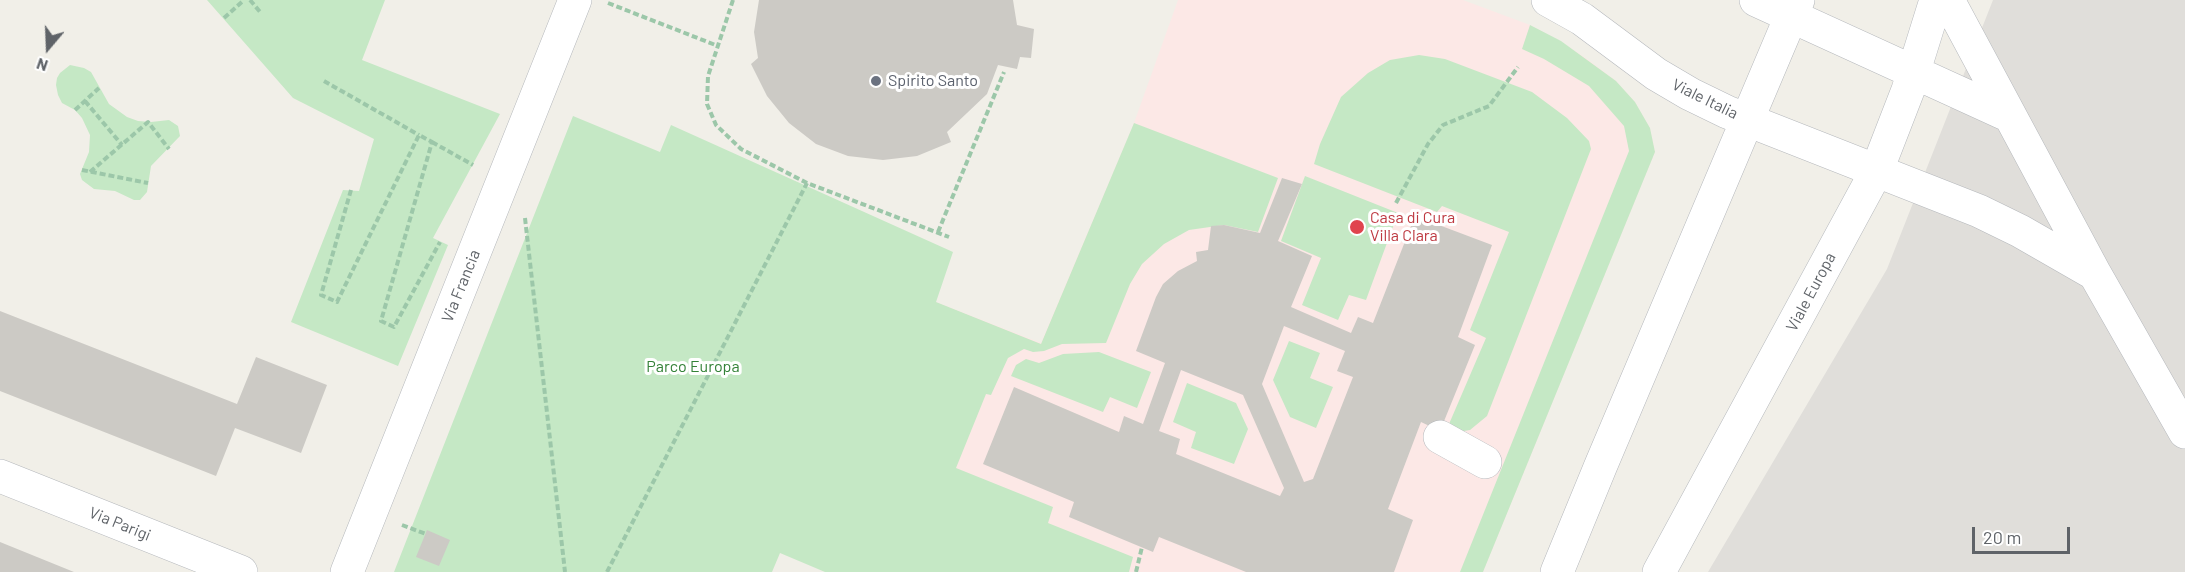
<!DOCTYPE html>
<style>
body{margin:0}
#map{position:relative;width:2185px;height:572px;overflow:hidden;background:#f1efe8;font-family:Barlow,sans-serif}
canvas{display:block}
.north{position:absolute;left:18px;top:18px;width:60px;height:60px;-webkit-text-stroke:4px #fff;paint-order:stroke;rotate:199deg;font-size:16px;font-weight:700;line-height:24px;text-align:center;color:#5f6368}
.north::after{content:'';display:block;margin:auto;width:21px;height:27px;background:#5f6368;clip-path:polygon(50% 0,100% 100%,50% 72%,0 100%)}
.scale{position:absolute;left:1972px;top:527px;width:98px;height:27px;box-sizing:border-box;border:3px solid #5f6368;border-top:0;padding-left:8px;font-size:18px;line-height:21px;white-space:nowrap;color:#5f6368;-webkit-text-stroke:4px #fff;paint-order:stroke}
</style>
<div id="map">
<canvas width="2185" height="572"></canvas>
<div class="north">N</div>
<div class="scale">20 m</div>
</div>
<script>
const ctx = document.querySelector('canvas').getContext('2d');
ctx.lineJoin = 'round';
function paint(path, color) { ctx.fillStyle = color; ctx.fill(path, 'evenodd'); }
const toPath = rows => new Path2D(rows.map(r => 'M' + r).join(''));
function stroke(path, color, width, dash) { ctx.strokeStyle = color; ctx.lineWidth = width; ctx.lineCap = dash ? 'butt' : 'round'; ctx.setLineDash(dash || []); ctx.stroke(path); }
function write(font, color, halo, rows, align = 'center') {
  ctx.font = font + ' Barlow,sans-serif'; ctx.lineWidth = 6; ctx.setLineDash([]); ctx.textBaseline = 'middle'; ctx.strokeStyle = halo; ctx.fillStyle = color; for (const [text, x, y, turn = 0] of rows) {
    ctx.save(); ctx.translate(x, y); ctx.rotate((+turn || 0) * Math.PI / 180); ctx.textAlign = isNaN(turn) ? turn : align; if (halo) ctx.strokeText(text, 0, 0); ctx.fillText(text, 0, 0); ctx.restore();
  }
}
paint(toPath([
 [1993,0,2185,0,2185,572,1708,572,1887,269]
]), '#e0deda');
paint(toPath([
 [1178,0,1463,0,1530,25,1560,41,1587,59,1616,81,1635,102,1650,128,1655,152,1483,572,830,572,936,302,1041,343,1134,123]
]), '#fce8e6');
paint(toPath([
 [207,0,385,0,362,60,500,114,433,238,448,245,398,366,291,322,343,190,359,191,374,139,293,98],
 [1530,25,1561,41,1616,81,1635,102,1650,128,1655,152,1483,572,1460,572,1629,151,1624,126,1589,86,1544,59,1522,49],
 [1419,55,1445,59,1532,92,1567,118,1589,141,1591,149,1487,416,1470,430,1458,432,1446,431,1486,338,1470,330,1509,232,1442,206,1437,212,1314,164,1320,144,1341,97,1368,73,1390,60],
 [70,65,84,68,91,72,109,104,127,117,138,121,151,122,169,120,178,126,180,136,151,166,147,192,140,200,134,200,115,191,94,189,82,180,80,174,89,152,90,135,82,118,75,110,62,103,58,95,56,85,57,78,60,73],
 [573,116,660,152,671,125,953,252,936,302,1041,344,1134,123,1278,178,1258,232,1224,225,1189,230,1164,244,1142,264,1130,284,1106,343,1062,344,1044,351,1033,352,1024,349,1008,358,991,395,986,394,956,468,1053,507,1048,523,1133,557,1129,572,825,572,780,553,772,572,394,572],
 [1305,176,1398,213,1366,300,1349,295,1338,320,1302,305,1321,258,1281,241],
 [1289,341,1320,353,1310,378,1333,387,1316,428,1290,417,1273,380],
 [1099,352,1151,372,1137,408,1110,397,1103,412,1011,376,1016,365,1026,359,1039,363,1063,354],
 [1187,383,1236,403,1248,429,1234,464,1191,448,1196,432,1173,422]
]), '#c5e8c5');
paint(toPath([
 [759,0,1013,0,1017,25,1034,29,1031,58,1020,57,1017,69,998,65,987,94,947,132,951,142,917,156,883,160,848,156,816,144,789,123,767,96,751,64,758,58,754,32],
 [1282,178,1302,184,1278,241,1312,256,1291,307,1351,333,1358,317,1373,323,1415,216,1492,245,1458,337,1475,345,1440,431,1421,422,1388,509,1413,520,1394,572,1246,572,1159,537,1153,552,1069,517,1074,502,983,464,1014,387,1119,432,1124,416,1143,424,1165,363,1136,351,1156,297,1163,284,1178,271,1197,261,1196,252,1208,250,1211,226,1224,225,1260,233],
 [1284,326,1345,351,1337,371,1353,377,1313,479,1304,482,1262,384],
 [1181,370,1243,395,1284,488,1280,496,1176,454,1180,439,1159,431],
 [0,311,237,404,256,357,327,385,301,453,235,428,216,476,0,391],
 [427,530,450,540,439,566,416,557],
 [0,542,74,572,0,572]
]), '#cccac5');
const minor = toPath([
 [1548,0,1582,19,1656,74,1690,94,1727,112,1979,211,2020,231,2095,274],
 [1756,0,2010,116],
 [1948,0,2095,274,2185,432],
 [1440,437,1485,462],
 [0,476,241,572],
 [347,572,575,0],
 [1557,572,1601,465,1798,0],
 [1659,572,1877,170,1908,90,1936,0]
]);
stroke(minor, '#b5b8bc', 34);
stroke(toPath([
 [250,0,261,13],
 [733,0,708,76,707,104,716,125,741,149,807,183,949,237],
 [608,3,718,46],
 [224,18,244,0],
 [324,81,419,135],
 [85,101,122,145],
 [75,110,99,88],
 [432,142,473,165],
 [82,170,148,183],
 [90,172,148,122,169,149],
 [351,190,321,295,337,302,419,135,432,142,381,321,394,327,440,242],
 [1396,203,1428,144,1443,125,1489,106,1518,67],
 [525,218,565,572],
 [938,232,1004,72],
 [402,525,426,534],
 [607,572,807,183],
 [1136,572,1142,547]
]), '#9cc7a9', 4, [6, 3]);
stroke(minor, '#fff', 33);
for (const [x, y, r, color] of [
 [876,81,6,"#6b7280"],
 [1357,227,8,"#e0444e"]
]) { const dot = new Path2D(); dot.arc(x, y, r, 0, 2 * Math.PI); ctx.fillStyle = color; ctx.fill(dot); stroke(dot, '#fff', 2); }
write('16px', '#5b616d', '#fff', [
 ["Spirito Santo",888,81]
], 'left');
write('16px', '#5f6368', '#fff', [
 ["Viale Italia",1705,99,26],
 ["Via Francia",461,286,-68],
 ["Viale Europa",1811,292,-62],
 ["Via Parigi",120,524,22]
]);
write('16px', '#be3a42', '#fff', [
 ["Casa di Cura",1370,218],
 ["Villa Clara",1370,236]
], 'left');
write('16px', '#348238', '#fff', [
 ["Parco Europa",693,367]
]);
</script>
